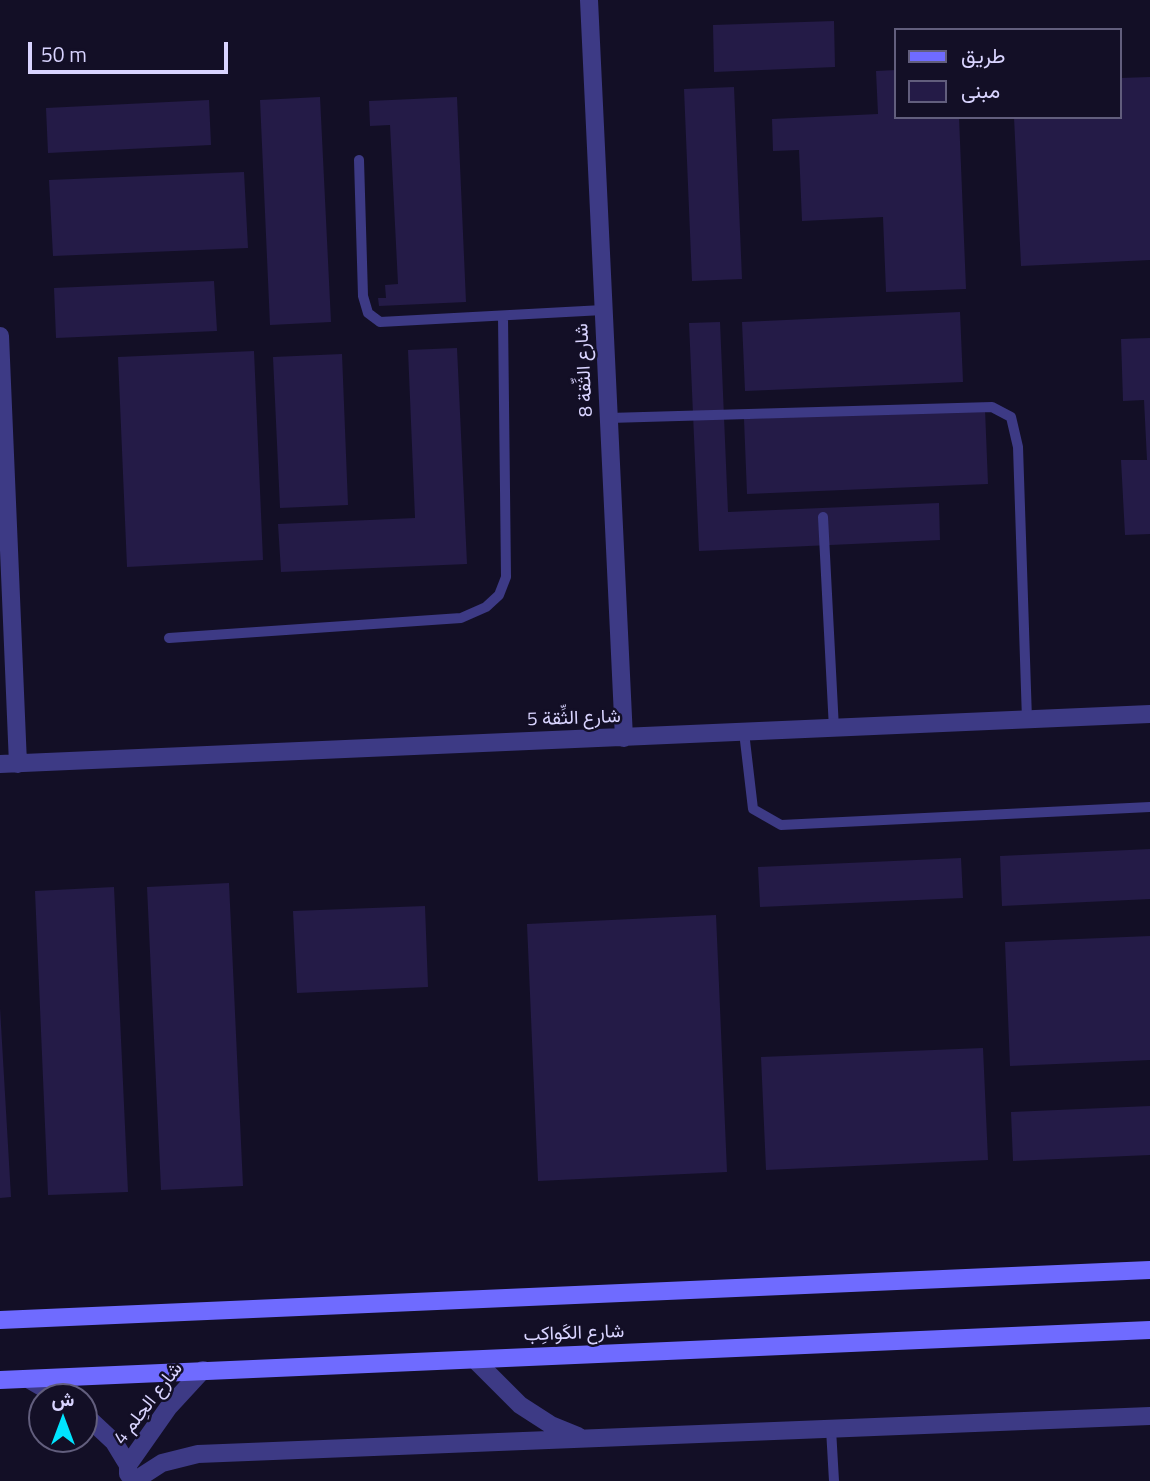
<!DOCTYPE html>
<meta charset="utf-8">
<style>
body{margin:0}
#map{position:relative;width:1150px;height:1481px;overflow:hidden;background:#130f26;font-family:"Titillium Web",Vazirmatn,sans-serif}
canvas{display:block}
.legend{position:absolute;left:894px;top:28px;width:228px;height:91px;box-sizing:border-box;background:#130f26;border:2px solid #625e7d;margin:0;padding:9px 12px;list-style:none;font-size:21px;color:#d9d4ff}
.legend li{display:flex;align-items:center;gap:14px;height:35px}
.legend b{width:35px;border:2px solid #625e7d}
.north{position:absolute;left:28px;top:1383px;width:70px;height:70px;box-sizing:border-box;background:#130f26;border:2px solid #625e7d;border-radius:50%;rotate:0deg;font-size:19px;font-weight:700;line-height:28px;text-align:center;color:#d9d4ff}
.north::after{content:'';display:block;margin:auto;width:24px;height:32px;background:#00e5ff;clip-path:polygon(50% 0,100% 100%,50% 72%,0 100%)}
.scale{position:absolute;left:28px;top:42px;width:200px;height:32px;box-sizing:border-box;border:4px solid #d9d4ff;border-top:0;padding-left:9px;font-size:21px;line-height:24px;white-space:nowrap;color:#d9d4ff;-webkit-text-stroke:5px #130f26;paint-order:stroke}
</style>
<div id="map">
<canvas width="1150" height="1481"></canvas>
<ul class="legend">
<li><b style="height:9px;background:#6f6bff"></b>طريق</li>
<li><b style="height:19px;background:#241b47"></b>مبنى</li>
</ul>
<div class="north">ش</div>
<div class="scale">50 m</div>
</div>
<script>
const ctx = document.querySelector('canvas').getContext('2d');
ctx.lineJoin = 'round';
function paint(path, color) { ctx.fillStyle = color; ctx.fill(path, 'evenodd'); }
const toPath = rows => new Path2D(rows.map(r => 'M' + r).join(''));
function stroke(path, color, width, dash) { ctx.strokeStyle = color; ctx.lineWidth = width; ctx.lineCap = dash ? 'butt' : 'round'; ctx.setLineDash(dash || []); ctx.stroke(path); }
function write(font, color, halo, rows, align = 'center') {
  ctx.font = font + ' "Titillium Web",Vazirmatn,sans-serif'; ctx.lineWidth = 5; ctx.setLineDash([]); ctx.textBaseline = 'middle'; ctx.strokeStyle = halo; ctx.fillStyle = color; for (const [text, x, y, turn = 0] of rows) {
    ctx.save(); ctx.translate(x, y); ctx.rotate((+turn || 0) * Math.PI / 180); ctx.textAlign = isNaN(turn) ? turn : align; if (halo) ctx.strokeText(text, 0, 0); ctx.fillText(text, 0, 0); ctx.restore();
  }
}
paint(toPath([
 [834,21,835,67,714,72,713,25],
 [896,70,896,117,959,117,966,289,886,292,883,217,802,221,799,150,773,151,772,119,878,114,876,71],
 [1150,77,1150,260,1021,266,1014,117,1120,117,1120,78],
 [734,87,742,279,692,281,684,89],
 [320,97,331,322,270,325,260,100],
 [457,97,466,302,379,306,378,298,386,298,385,285,398,284,390,125,370,126,369,101],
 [209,100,211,145,48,153,46,108],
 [244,172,248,248,53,256,49,180],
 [214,281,217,331,56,338,54,288],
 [960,312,963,382,745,391,742,322],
 [720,322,728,512,939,503,940,540,699,551,689,323],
 [1150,338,1150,534,1125,535,1121,460,1147,460,1144,400,1123,401,1121,339],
 [457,348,467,564,281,572,278,524,415,518,408,350],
 [254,351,263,560,127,567,118,357],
 [342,354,348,505,280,508,273,357],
 [985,409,988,484,747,494,744,419],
 [1150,849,1150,899,1002,906,1000,856],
 [961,858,963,898,760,907,758,867],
 [229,883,243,1186,161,1190,147,887],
 [114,887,128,1192,48,1195,35,891],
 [425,906,428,987,297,993,293,911],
 [716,915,727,1172,538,1181,527,924],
 [1150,936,1150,1060,1010,1066,1005,942],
 [0,1008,11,1197,0,1198],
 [983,1048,988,1160,766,1170,761,1057],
 [1150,1106,1150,1155,1013,1161,1011,1112]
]), '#241b47');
stroke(toPath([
 [359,160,363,296,368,313,380,322,603,310],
 [609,418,992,407,1011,417,1018,447,1027,720],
 [823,517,834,729],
 [169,638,461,618,486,607,499,595,506,577,503,317],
 [744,732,753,809,781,825,1150,807],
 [831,1429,834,1481]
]), '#3d3a85', 10);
stroke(toPath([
 [589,0,624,738],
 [0,336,18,764],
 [0,764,1150,714],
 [475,1360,520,1405,551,1425,578,1436],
 [28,1379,59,1397],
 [84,1414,114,1442,128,1465,128,1474],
 [128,1465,168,1408,203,1370],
 [134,1481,162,1463,198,1454,1150,1416]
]), '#3d3a85', 18);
stroke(toPath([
 [0,1320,1150,1270],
 [0,1380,1150,1330]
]), '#6f6bff', 18);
write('19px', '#d9d4ff', '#130f26', [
 ["شارع الثِّقة 8",585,370,-93],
 ["شارع الثِّقة 5",574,719,-2],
 ["شارع الكَواكِب",574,1334,-2],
 ["شارع الحِلم 4",149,1404,-52]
]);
</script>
